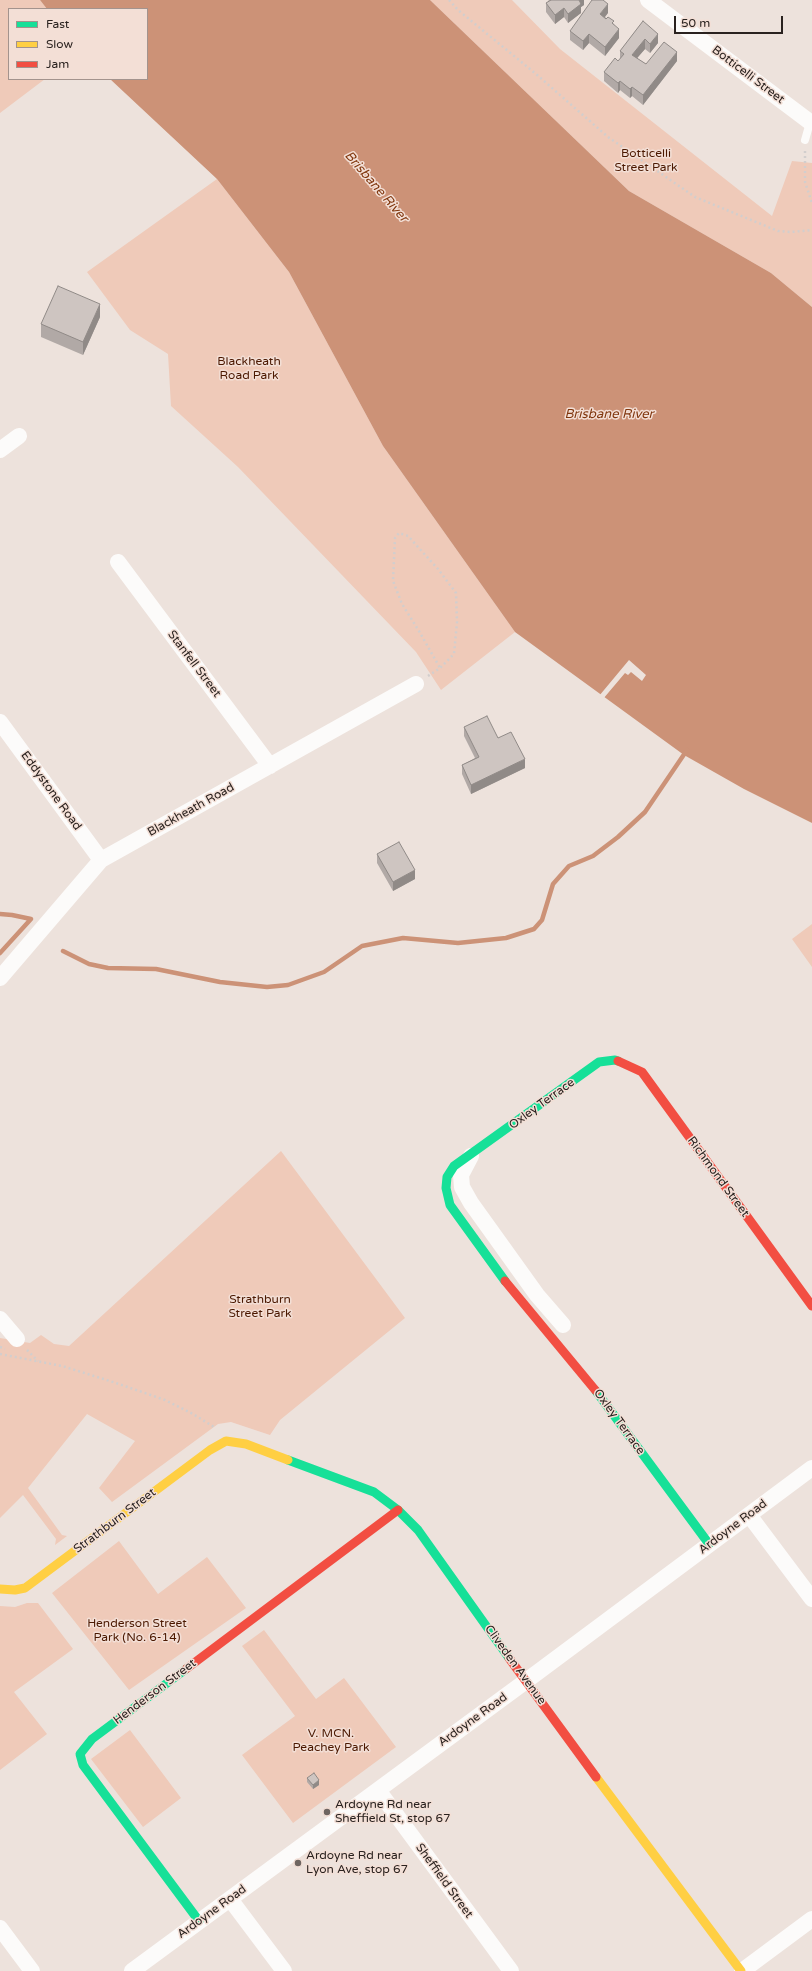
<!DOCTYPE html>
<style>
body{margin:0}
#map{position:relative;width:812px;height:1971px;overflow:hidden;background:#ede2dc;font-family:"Varela Round",sans-serif}
canvas{display:block}
.legend{position:absolute;left:8px;top:8px;width:140px;height:72px;box-sizing:border-box;background:#f3dfd6;border:1px solid #a3938d;margin:0;padding:5px 7px;list-style:none;font-size:12px;color:#2a221f}
.legend li{display:flex;align-items:center;gap:8px;height:20px}
.legend b{width:20px;border:1px solid #a3938d}
.scale{position:absolute;left:674px;top:16px;width:109px;height:18px;box-sizing:border-box;border:2px solid #2a221f;border-top:0;padding-left:5px;font-size:12px;line-height:14px;white-space:nowrap;color:#2a221f;-webkit-text-stroke:3px #f3dfd6;paint-order:stroke}
</style>
<div id="map">
<canvas width="812" height="1971"></canvas>
<ul class="legend">
<li><b style="height:5px;background:#16e098"></b>Fast</li>
<li><b style="height:5px;background:#ffcf43"></b>Slow</li>
<li><b style="height:5px;background:#f24e42"></b>Jam</li>
</ul>
<div class="scale">50 m</div>
</div>
<script>
const ctx = document.querySelector('canvas').getContext('2d');
ctx.lineJoin = 'round';
function paint(path, color) { ctx.fillStyle = color; ctx.fill(path, 'evenodd'); }
const toPath = rows => new Path2D(rows.map(r => 'M' + r).join(''));
function stroke(path, color, width, dash) { ctx.strokeStyle = color; ctx.lineWidth = width; ctx.lineCap = dash ? 'butt' : 'round'; ctx.setLineDash(dash || []); ctx.stroke(path); }
function write(font, color, halo, rows, align = 'center') {
  ctx.font = font + ' "Varela Round",sans-serif'; ctx.lineWidth = 3; ctx.setLineDash([]); ctx.textBaseline = 'middle'; ctx.strokeStyle = halo; ctx.fillStyle = color; for (const [text, x, y, turn = 0] of rows) {
    ctx.save(); ctx.translate(x, y); ctx.rotate((+turn || 0) * Math.PI / 180); ctx.textAlign = isNaN(turn) ? turn : align; if (halo) ctx.strokeText(text, 0, 0); ctx.fillText(text, 0, 0); ctx.restore();
  }
}
paint(toPath([
 [0,0,40,0,47,9,9,9,9,79,45,79,0,113],
 [430,0,512,0,560,49,772,216,792,161,812,163,812,307,771,273,629,191],
 [217,179,289,272,383,446,515,632,441,690,416,652,238,467,171,406,168,354,130,330,87,272],
 [812,924,812,967,792,939],
 [281,1151,405,1318,280,1420,270,1435,231,1422,218,1424,112,1502,99,1488,135,1441,87,1414,28,1488,62,1535,67,1536,55,1545,56,1539,23,1495,0,1518,0,1338,30,1343,41,1335,54,1344,69,1346],
 [119,1541,158,1594,207,1557,246,1608,129,1690,52,1593],
 [27,1603,38,1603,73,1649,14,1692,47,1734,0,1770,0,1606,15,1607],
 [264,1630,316,1699,344,1678,396,1747,293,1823,242,1755,295,1716,242,1646],
 [130,1730,181,1798,143,1827,91,1759]
]), '#efcab9');
paint(toPath([
 [40,0,430,0,629,191,771,273,812,307,812,823,744,789,684,755,515,632,383,446,289,272,217,179,110,79,147,79,147,9,47,9]
]), '#cc9277');
paint(toPath([
 [629,660,646,675,642,681,631,672,628,675,625,673,603,699,599,696]
]), '#ede2dc');
stroke(toPath([
 [0,914,12,915,31,919,0,953],
 [63,951,89,964,108,968,156,969,220,982,267,987,288,985,324,972,362,946,403,938,458,943,506,938,534,929,542,920,553,884,569,866,593,856,618,837,645,812,687,750]
]), '#cc9277', 4.5);
stroke(toPath([
 [449,0,458,10,536,74,608,137,695,197,778,231,791,232,812,230],
 [805,151,805,182,812,203],
 [428,676,440,668,454,654,457,622,456,593,438,569,408,536,399,533,395,538,393,581,402,604,419,631,440,668],
 [0,1347,5,1349],
 [27,1350,38,1361],
 [0,1354,62,1366,116,1383,165,1400,193,1414,214,1427]
]), '#d2cecd', 2.5, [2, 3]);
stroke(toPath([
 [805,140,811,119]
]), '#fcfbfa', 8);
stroke(toPath([
 [648,0,810,122],
 [0,450,19,436],
 [118,562,270,766],
 [0,722,101,860],
 [0,978,101,860,416,684],
 [471,1156,461,1175,462,1187,471,1203,537,1295,563,1325],
 [0,1319,17,1339],
 [749,1515,812,1599],
 [378,1790,511,1971],
 [230,1899,284,1971],
 [0,1928,32,1971],
 [132,1971,526,1681,812,1468],
 [742,1971,812,1919]
]), '#fcfbfa', 16);
stroke(toPath([
 [505,1281,450,1205,446,1188,447,1177,454,1166,599,1062,615,1060,618,1061],
 [596,1391,709,1544],
 [288,1460,374,1492,398,1510,418,1530,509,1658],
 [186,1669,92,1739,80,1754,83,1765,199,1921]
]), '#16e098', 9);
stroke(toPath([
 [0,1589,15,1590,25,1588,210,1450,226,1441,246,1444,288,1460],
 [596,1777,741,1971]
]), '#ffcf43', 9);
stroke(toPath([
 [618,1061,642,1072,812,1306],
 [505,1281,596,1391],
 [509,1658,596,1777],
 [186,1669,398,1510]
]), '#f24e42', 9);
paint(toPath([
 [548,0,584,0,584,5,581,7,581,13,568,23,564,17,555,24,546,12,546,3,549,1],
 [608,13,605,17,614,24,619,38,605,56,589,43,583,50,570,40,570,31],
 [643,21,658,43,650,53,645,49,637,58,646,64,677,61,643,105,632,96,630,98,620,90,618,93,604,81,604,72,620,60,620,51],
 [100,317,83,355,41,337,41,324],
 [464,727,498,738,525,768,471,794,462,774,462,765,475,758,464,736],
 [377,854,415,879,393,891,377,863],
 [307,1778,319,1785,313,1789,307,1782]
]), '#b1a9a6');
paint(toPath([
 [578,0,584,0,584,5,581,7,581,13,568,23,568,14],
 [608,4,608,13,600,23,600,14],
 [564,8,564,17,555,24,555,15],
 [619,29,619,38,605,56,605,47],
 [589,34,589,43,583,50,583,41],
 [658,34,658,43,650,53,650,44],
 [645,39,645,49,632,64,632,55],
 [677,52,677,61,643,105,643,95],
 [620,81,620,90,618,93,618,83],
 [632,87,632,96,630,98,630,89],
 [100,304,100,317,83,355,83,342],
 [525,759,525,768,471,794,471,785],
 [415,870,415,879,393,891,393,882],
 [319,1780,319,1785,313,1789,313,1785]
]), '#908a87');
const building = toPath([
 [551,0,579,0,581,4,568,14,564,8,555,15,546,3,551,0],
 [592,0,603,0,608,4,600,14,606,19,608,17,614,21,612,23,619,29,605,47,589,34,583,41,570,31,592,0],
 [643,21,658,34,650,44,645,39,632,55,646,64,664,42,677,52,643,95,632,87,630,89,620,81,618,83,604,72,615,58,618,61,624,54,620,51,643,21],
 [58,286,100,304,83,342,41,324,58,286],
 [487,716,498,738,511,732,525,759,471,785,462,765,479,757,464,727,487,716],
 [399,842,415,870,393,882,377,854,399,842],
 [314,1773,319,1780,313,1785,307,1778,314,1773]
]);
paint(building, '#cec5c1');
stroke(building, '#908a87', 1);
for (const [x, y, r, color] of [
 [327,1812,4,"#6e6561"],
 [298,1863,4,"#6e6561"]
]) { const dot = new Path2D(); dot.arc(x, y, r, 0, 2 * Math.PI); ctx.fillStyle = color; ctx.fill(dot); stroke(dot, '#f3dfd6', 1.5); }
write('12px', '#2a221f', '#f3dfd6', [
 ["Botticelli Street",748,75,37],
 ["Stanfell Street",194,664,53],
 ["Eddystone Road",51,791,54],
 ["Blackheath Road",191,810,-29],
 ["Oxley Terrace",542,1104,-36],
 ["Richmond Street",718,1177,54],
 ["Oxley Terrace",619,1422,54],
 ["Strathburn Street",115,1521,-37],
 ["Ardoyne Road",733,1527,-37],
 ["Cliveden Avenue",515,1665,54],
 ["Henderson Street",155,1692,-37],
 ["Ardoyne Road",473,1720,-36],
 ["Sheffield Street",444,1881,54],
 ["Ardoyne Road",212,1912,-36]
]);
write('12px', '#4b1800', '#f3dfd6', [
 ["Botticelli",646,154],
 ["Street Park",646,168],
 ["Blackheath",249,362],
 ["Road Park",249,376],
 ["Strathburn",260,1300],
 ["Street Park",260,1314],
 ["Henderson Street",137,1624],
 ["Park (No. 6-14)",137,1638],
 ["V. MCN.",331,1734],
 ["Peachey Park",331,1748]
]);
write('12px', '#2a221f', '#f3dfd6', [
 ["Ardoyne Rd near",335,1805],
 ["Sheffield St, stop 67",335,1819],
 ["Ardoyne Rd near",306,1856],
 ["Lyon Ave, stop 67",306,1870]
], 'left');
write('italic 13px', '#80360d', '#f3dfd6', [
 ["Brisbane River",376,187,49],
 ["Brisbane River",609,415]
]);
</script>
